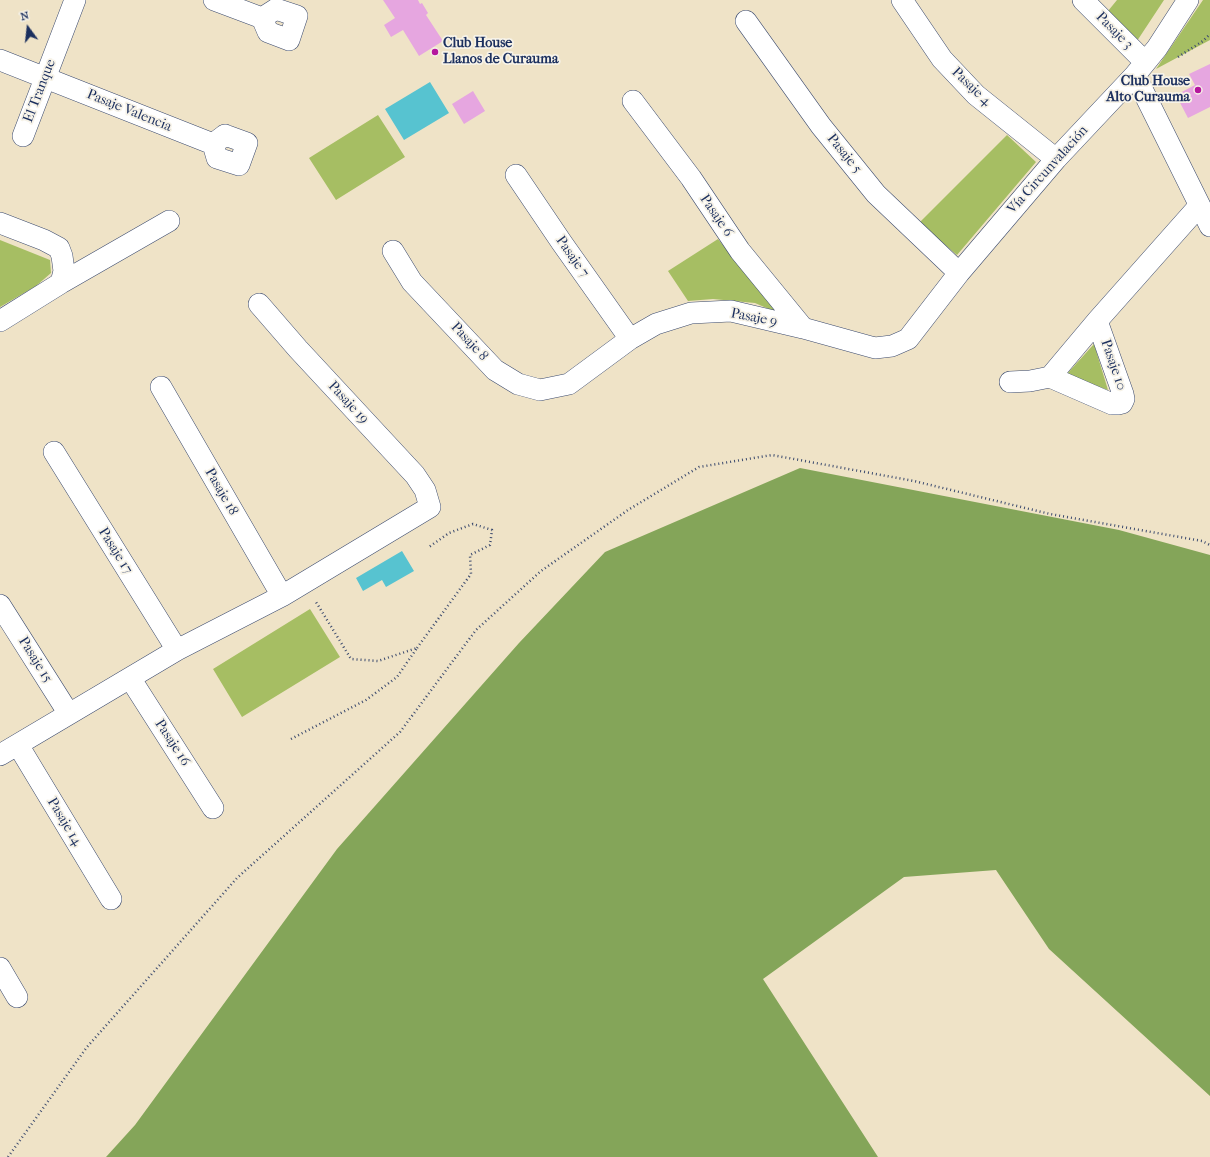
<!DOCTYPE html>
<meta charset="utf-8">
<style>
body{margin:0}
#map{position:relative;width:1210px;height:1157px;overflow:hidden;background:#efe3c7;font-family:"IM FELL French Canon",serif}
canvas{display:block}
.north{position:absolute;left:8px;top:8px;width:40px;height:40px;-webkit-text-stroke:3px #f7f3e8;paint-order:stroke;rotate:345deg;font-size:11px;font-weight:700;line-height:16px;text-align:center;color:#1b2f5e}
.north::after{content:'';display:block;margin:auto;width:14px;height:18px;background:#1b2f5e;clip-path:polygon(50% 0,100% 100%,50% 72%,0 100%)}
</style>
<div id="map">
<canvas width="1210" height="1157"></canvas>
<div class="north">N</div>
</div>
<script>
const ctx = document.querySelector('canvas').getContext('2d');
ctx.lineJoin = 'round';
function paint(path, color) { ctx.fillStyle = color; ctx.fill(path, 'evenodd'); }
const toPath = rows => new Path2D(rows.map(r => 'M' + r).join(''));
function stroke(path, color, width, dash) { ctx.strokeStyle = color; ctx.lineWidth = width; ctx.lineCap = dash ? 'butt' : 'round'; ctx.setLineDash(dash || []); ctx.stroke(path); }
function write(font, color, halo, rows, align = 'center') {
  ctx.font = font + ' "IM FELL French Canon",serif'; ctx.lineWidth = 3.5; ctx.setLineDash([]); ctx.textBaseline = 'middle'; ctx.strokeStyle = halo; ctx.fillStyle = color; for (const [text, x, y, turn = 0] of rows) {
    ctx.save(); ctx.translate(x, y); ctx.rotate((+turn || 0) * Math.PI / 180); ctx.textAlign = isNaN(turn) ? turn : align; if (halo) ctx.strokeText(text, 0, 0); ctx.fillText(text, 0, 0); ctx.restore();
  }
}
paint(toPath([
 [1117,0,1164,0,1137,41,1108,11],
 [1203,0,1210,0,1210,40,1156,69],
 [378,115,405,157,336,200,309,158],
 [1007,135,1036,162,957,255,919,223],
 [718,239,778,313,755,303,713,299,688,301,668,271],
 [0,240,50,260,51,273,36,286,0,307],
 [1094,344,1108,390,1066,375],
 [310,609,340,657,242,717,213,669]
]), '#a6be63');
paint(toPath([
 [800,468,1119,530,1210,555,1210,1096,1049,949,996,870,904,877,763,979,878,1157,106,1157,135,1125,337,849,519,643,605,552]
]), '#84a559');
paint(toPath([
 [430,82,449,113,404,140,385,109],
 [402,551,414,571,386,587,382,580,363,591,356,578]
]), '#57c3d0');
paint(toPath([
 [383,0,418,0,420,4,422,3,428,13,426,15,443,41,419,56,403,30,391,37,384,25,395,18],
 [1210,64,1210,107,1188,118,1176,95,1195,85,1189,74],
 [473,91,485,111,464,124,452,104]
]), '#e6a6e0');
const minor = toPath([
 [214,0,262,18],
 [902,0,942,59,976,95,1056,159],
 [1083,0,1145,62],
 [276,9,297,16,289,40,268,32,262,18,276,9],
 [746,21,821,126,876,194,959,273],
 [0,60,213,144],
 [1135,75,1210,226],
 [633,101,691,178,740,251,803,328],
 [225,135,247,143,239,165,217,158,213,144,225,135],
 [23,136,75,0],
 [516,175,562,243,630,339],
 [0,223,44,240,59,248,62,256,64,271,61,283,0,321],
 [393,251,412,282,495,370,518,384,540,390,569,384,630,339,656,324,691,313,731,311,803,328,875,348,892,346,908,339,959,273,1056,159,1135,75,1157,48,1188,0],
 [61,283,169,221],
 [1050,377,1097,321,1199,206],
 [1010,382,1030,381,1050,377,1112,404,1118,404,1122,403,1124,399,1123,394,1097,321],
 [161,387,282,596],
 [54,452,177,650],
 [0,605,69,714],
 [130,678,213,808],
 [18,745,111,899],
 [0,755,177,650,282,596,430,507,425,490,415,475,298,349,259,304],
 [0,968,17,997]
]);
stroke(minor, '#3b4a6e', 22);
stroke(toPath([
 [1178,57,1203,41,1210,34],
 [417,648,471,574,470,555,490,545,492,530,473,524,449,533,429,547],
 [291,739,366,700,397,677,417,648,378,661,351,659,316,602],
 [8,1157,87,1047,237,878,400,732,476,630,541,571,628,510,699,467,772,455,914,481,1050,514,1202,541,1210,545]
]), '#3b4a6e', 2.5, [1, 3]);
stroke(minor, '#fff', 21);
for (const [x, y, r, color] of [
 [435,52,4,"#b5179e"],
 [1198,90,4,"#b5179e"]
]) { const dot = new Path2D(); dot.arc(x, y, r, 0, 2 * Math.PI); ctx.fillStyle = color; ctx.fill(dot); stroke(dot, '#f7f3e8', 1.5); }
write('14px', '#1b2f5e', '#f7f3e8', [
 ["Pasaje 3",1114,31,45],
 ["Pasaje 4",971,87,44],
 ["El Tranque",40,91,-69],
 ["Pasaje Valencia",129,111,22],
 ["Pasaje 5",844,154,51],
 ["Vía Circunvalación",1048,170,-48],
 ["Pasaje 6",716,216,56],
 ["Pasaje 7",572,257,55],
 ["Pasaje 9",754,318,11],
 ["Pasaje 8",469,342,47],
 ["Pasaje 10",1113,365,71],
 ["Pasaje 19",348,403,47],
 ["Pasaje 18",221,492,60],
 ["Pasaje 17",115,551,58],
 ["Pasaje 15",35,660,58],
 ["Pasaje 16",172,743,57],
 ["Pasaje 14",64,822,59]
]);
write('bold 14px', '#1b2f5e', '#f7f3e8', [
 ["Club House",443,44],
 ["Llanos de Curauma",443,60],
 ["Club House",1190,82,"right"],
 ["Alto Curauma",1190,98,"right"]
], 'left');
</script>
